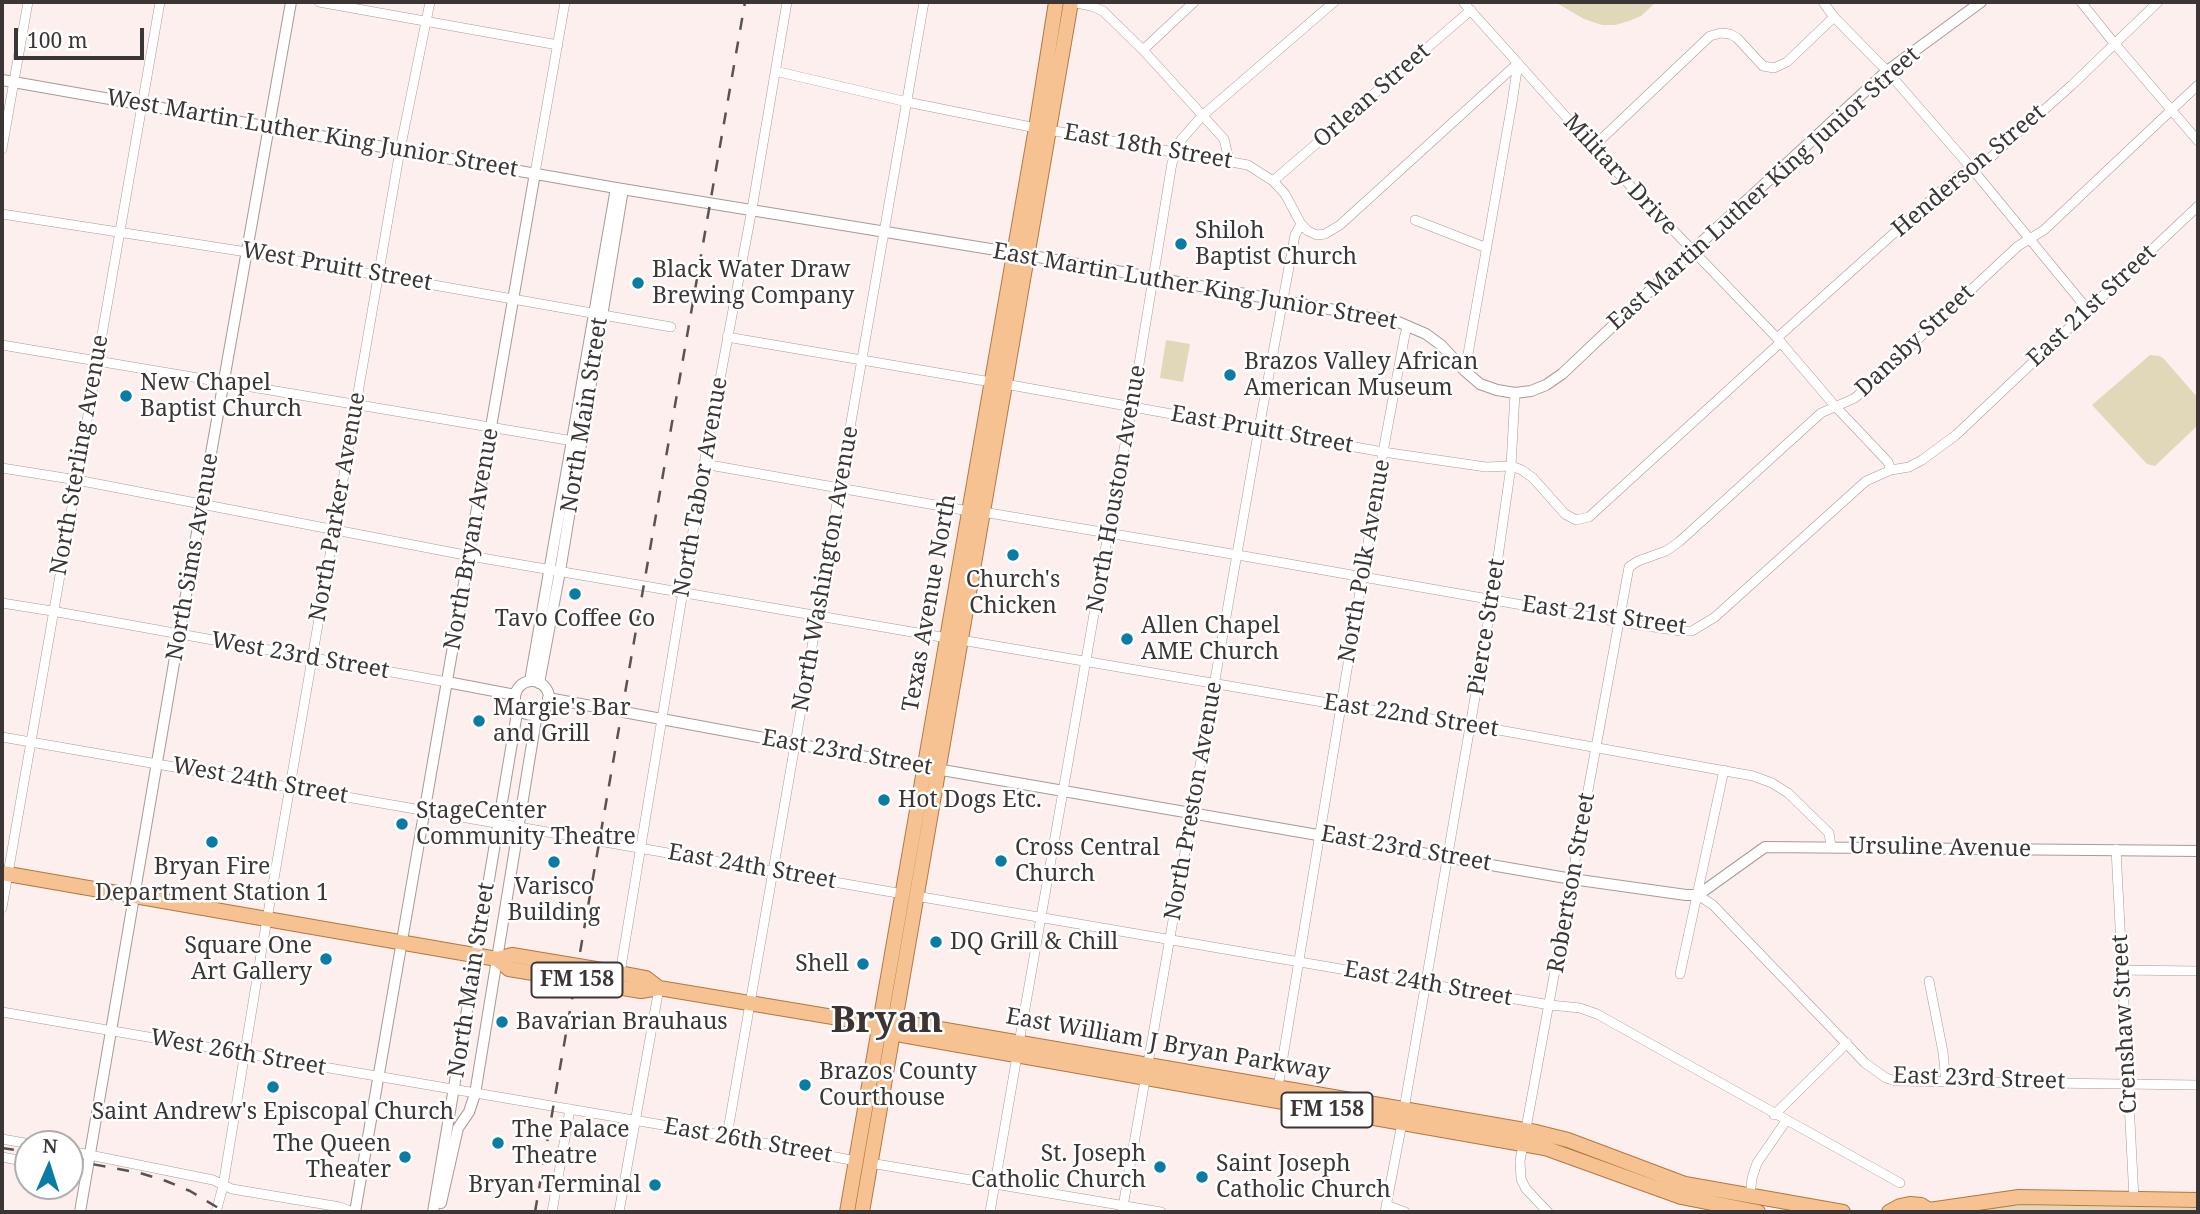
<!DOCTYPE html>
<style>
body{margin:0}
#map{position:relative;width:2200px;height:1214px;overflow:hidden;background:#fcefed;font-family:"Noto Serif",serif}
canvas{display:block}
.frame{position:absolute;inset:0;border:4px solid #3b3635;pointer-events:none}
.north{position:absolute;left:14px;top:1130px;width:70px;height:70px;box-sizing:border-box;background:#fff;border:2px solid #b1afae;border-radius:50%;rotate:3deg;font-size:19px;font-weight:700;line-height:28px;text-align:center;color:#3b3635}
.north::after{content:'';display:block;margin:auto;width:24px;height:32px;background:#087ca4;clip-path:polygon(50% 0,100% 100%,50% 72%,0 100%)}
.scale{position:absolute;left:14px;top:28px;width:130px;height:32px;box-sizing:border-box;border:4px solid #3b3635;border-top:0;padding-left:9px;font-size:21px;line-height:24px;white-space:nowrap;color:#3b3635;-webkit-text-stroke:5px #fff;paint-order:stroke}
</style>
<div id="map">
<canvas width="2200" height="1214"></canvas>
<div class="frame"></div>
<div class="north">N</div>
<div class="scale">100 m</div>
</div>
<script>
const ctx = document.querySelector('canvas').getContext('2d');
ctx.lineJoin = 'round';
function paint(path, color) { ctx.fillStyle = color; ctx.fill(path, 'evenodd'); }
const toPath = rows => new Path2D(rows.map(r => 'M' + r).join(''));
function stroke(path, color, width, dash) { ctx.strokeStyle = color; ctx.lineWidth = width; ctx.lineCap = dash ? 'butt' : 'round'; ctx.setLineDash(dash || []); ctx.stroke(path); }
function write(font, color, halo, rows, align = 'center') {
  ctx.font = font + ' "Noto Serif",serif'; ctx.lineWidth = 5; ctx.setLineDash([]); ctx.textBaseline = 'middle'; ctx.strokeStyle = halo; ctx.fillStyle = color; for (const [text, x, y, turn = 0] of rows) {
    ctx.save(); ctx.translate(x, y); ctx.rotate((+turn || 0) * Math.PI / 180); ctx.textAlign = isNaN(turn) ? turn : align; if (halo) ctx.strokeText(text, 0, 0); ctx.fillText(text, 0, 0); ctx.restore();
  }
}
paint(toPath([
 [1555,2,1656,2,1641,16,1629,21,1615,25,1602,25,1584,19],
 [1166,340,1190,344,1183,382,1160,378],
 [2150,355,2159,356,2163,358,2198,398,2198,425,2155,466,2147,464,2092,405],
 [2023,1205,2198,1208,2198,1212,1975,1212,1992,1207]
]), '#e1d8ba');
const minor = toPath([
 [319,2,558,45],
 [1072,2,1091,6,1103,11,1143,50,1224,139,1229,160],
 [1463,2,1593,147,1777,338,1835,406,1888,462,1891,470],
 [1823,2,1834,17,1887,71,1973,170,2088,310],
 [2081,2,2114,43,2198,141],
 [1143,50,1194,2],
 [775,71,907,102,1036,128],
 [1049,130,1248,165,1273,181,1285,194,1301,224,1308,231,1317,235,1325,234,1340,225,1518,63],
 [1593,147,1710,36,1721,33,1730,34,1737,38,1763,66,1774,68,1787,62,1834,17],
 [2,149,28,2],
 [535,173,565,2],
 [1273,181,1471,10],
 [2,214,247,252,671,327],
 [1415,220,1487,248],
 [727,337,991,382],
 [1777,338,1961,173,1982,165,2072,85,2158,2],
 [2,345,579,442],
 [1465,371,1512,103,1518,63],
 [1005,384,1383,452,1486,467,1511,466,1522,470,1533,478,1565,514,1576,520,1589,517,1781,342],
 [704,464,969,511],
 [2,468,77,480,470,556,947,638],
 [983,512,1238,555,1619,622,1681,631,1692,631,1715,617,1866,481,1891,470,1909,467,1922,460,1956,435,2198,206],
 [2,603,52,611,447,682],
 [961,640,1340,705,1471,725,1753,776,1772,783,1788,793,1829,833,1831,846],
 [2,737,903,894],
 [2116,849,2134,1199],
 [1698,895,1713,905,1865,1063,1886,1078,1896,1081,2198,1085],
 [916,896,1550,1005,1580,1008,1597,1014,1900,1183],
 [2,908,160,2],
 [2122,970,2198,971],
 [620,973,704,464,752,209,787,2],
 [1680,974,1724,770],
 [1929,981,1943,1052,1946,1082],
 [2,1012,727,1136,856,1161],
 [1019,1043,1108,534,1132,407,1172,163,1181,140,1202,116,1334,2],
 [1278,1087,1383,452,1405,334,1408,326],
 [1404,1109,1492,599,1511,466,1515,393],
 [1774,1115,1847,1043],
 [727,1136,924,2],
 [2,1139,30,1144],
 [70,1151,213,1180,232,1189,340,1207,352,1212],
 [2,1157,28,1162],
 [870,1163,1161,1212],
 [70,1168,87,1171],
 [1750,1196,1752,1178,1757,1163,1786,1121],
 [1386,1205,1405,1212],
 [216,1212,223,1186,261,954,400,150,430,2],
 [552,1212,570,1109],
 [619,1212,659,988],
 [990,1212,1017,1056],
 [1122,1212,1259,428,1295,235,1301,224],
 [1385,1212,1402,1123],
 [1548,1212,1526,1189,1521,1179,1520,1161,1629,567,1638,561,1666,551,1679,542,1821,413,1855,398,2018,246,2044,230,2198,85]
]);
const tertiary = toPath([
 [2,80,616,188,1027,255,1396,321,1426,334,1441,345,1465,371,1480,384,1497,390,1515,393,1531,391,1546,385,1562,374,1692,251,1887,71,1981,2],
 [530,681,616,188],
 '515 698a17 17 0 1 1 34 0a17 17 0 1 1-34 0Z',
 [447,682,515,695],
 [539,683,560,571,623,189],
 [548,698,867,757,1572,879,1686,895,1698,895,1765,847,2198,851],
 [441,1203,458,1128,469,1112,475,1094,537,713],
 [80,1212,179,634,291,2],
 [355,1212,535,173],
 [433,1212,518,707]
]);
const primary = toPath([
 [2,873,497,959,512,955,620,973,646,978,659,988],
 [497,959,509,969,641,991,659,988,893,1027,905,1023,1536,1132,1568,1140,1685,1184,1843,1212],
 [893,1027,902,1035,1545,1148,1681,1197,1758,1212],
 [1929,1210,2019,1197,2198,1200],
 [847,1212,1036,128,1056,2],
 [862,1212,1071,2],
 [1889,1212,1900,1206,1910,1204,1921,1205,1932,1212]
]);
stroke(minor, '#a79b98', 10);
stroke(tertiary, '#a79b98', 12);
stroke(primary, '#b27741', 16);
stroke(minor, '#fff', 9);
stroke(tertiary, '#fff', 10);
stroke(primary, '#f7c291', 14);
stroke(toPath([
 [2,1148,28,1152],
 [70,1160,140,1173,166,1181,190,1191,225,1212],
 [535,1212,745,2]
]), '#595352', 2.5, [12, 12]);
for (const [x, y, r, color] of [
 [1181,244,7,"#087ca4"],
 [638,283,7,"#087ca4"],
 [1230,375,7,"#087ca4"],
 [126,396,7,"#087ca4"],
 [1013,555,7,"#087ca4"],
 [575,594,7,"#087ca4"],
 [1127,639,7,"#087ca4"],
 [479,721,7,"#087ca4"],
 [884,800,7,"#087ca4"],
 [402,824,7,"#087ca4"],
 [212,842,7,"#087ca4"],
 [1001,861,7,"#087ca4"],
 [554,862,7,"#087ca4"],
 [936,942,7,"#087ca4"],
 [326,959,7,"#087ca4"],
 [863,964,7,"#087ca4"],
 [502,1022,7,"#087ca4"],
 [805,1085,7,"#087ca4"],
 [273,1087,7,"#087ca4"],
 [498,1143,7,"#087ca4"],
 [405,1157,7,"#087ca4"],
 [1160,1167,7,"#087ca4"],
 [1202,1177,7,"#087ca4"],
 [655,1185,7,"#087ca4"]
]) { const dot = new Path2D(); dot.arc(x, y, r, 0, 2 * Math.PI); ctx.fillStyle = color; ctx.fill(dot); stroke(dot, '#fff', 2.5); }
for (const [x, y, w] of [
 [577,980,91],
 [1327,1110,91]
]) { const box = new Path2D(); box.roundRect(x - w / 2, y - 17.5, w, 35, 5); ctx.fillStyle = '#fff'; ctx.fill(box); stroke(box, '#3b3635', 2); }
write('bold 21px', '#3b3635', null, [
 ["FM 158",577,980],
 ["FM 158",1327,1110]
]);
write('23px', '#3b3635', '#fff', [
 ["Orlean Street",1372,96,-41],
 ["West Martin Luther King Junior Street",312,134,10],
 ["East 18th Street",1148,147,10],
 ["Henderson Street",1969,171,-40],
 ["Military Drive",1620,175,47],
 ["East Martin Luther King Junior Street",1764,189,-42],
 ["West Pruitt Street",337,267,10],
 ["East Martin Luther King Junior Street",1195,287,10],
 ["East 21st Street",2092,306,-43],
 ["Dansby Street",1915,341,-43],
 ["North Main Street",585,415,-81],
 ["East Pruitt Street",1262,430,10],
 ["North Sterling Avenue",80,455,-80],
 ["North Tabor Avenue",701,487,-80],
 ["North Houston Avenue",1117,489,-80],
 ["North Parker Avenue",338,507,-80],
 ["North Bryan Avenue",472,539,-80],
 ["North Sims Avenue",193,557,-80],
 ["North Polk Avenue",1365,561,-80],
 ["North Washington Avenue",826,569,-80],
 ["Texas Avenue North",930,603,-80],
 ["East 21st Street",1604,616,8],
 ["Pierce Street",1487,627,-81],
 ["West 23rd Street",300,656,10],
 ["East 22nd Street",1411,716,9],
 ["East 23rd Street",847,753,10],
 ["West 24th Street",260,781,10],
 ["North Preston Avenue",1194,801,-80],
 ["Ursuline Avenue",1940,848,1],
 ["East 23rd Street",1406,849,10],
 ["East 24th Street",752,867,10],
 ["Robertson Street",1572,883,-80],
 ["North Main Street",472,980,-81],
 ["East 24th Street",1428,984,10],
 ["Crenshaw Street",2125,1024,-93],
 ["East William J Bryan Parkway",1168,1045,10],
 ["West 26th Street",238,1053,10],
 ["East 23rd Street",1979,1079,2],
 ["East 26th Street",748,1141,10]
]);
write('23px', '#3b3635', '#fff', [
 ["Shiloh",1195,231],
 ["Baptist Church",1195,257],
 ["Black Water Draw",652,270],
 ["Brewing Company",652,296],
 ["Brazos Valley African",1244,362],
 ["American Museum",1244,388],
 ["New Chapel",140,383],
 ["Baptist Church",140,409],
 ["Church's",1013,580,"center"],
 ["Chicken",1013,606,"center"],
 ["Tavo Coffee Co",575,619,"center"],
 ["Allen Chapel",1141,626],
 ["AME Church",1141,652],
 ["Margie's Bar",493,708],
 ["and Grill",493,734],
 ["Hot Dogs Etc.",898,800],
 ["StageCenter",416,811],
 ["Community Theatre",416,837],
 ["Cross Central",1015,848],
 ["Church",1015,874],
 ["Bryan Fire",212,867,"center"],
 ["Department Station 1",212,893,"center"],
 ["Varisco",554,887,"center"],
 ["Building",554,913,"center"],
 ["DQ Grill & Chill",950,942],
 ["Square One",312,946,"right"],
 ["Art Gallery",312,972,"right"],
 ["Shell",849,964,"right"],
 ["Bavarian Brauhaus",516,1022],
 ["Brazos County",819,1072],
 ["Courthouse",819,1098],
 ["Saint Andrew's Episcopal Church",273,1112,"center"],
 ["The Palace",512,1130],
 ["Theatre",512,1156],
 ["The Queen",391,1144,"right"],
 ["Theater",391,1170,"right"],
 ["St. Joseph",1146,1154,"right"],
 ["Catholic Church",1146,1180,"right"],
 ["Saint Joseph",1216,1164],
 ["Catholic Church",1216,1190],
 ["Bryan Terminal",641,1185,"right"]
], 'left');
write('bold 37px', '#3d3332', '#fff', [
 ["Bryan",887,1021]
]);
</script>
